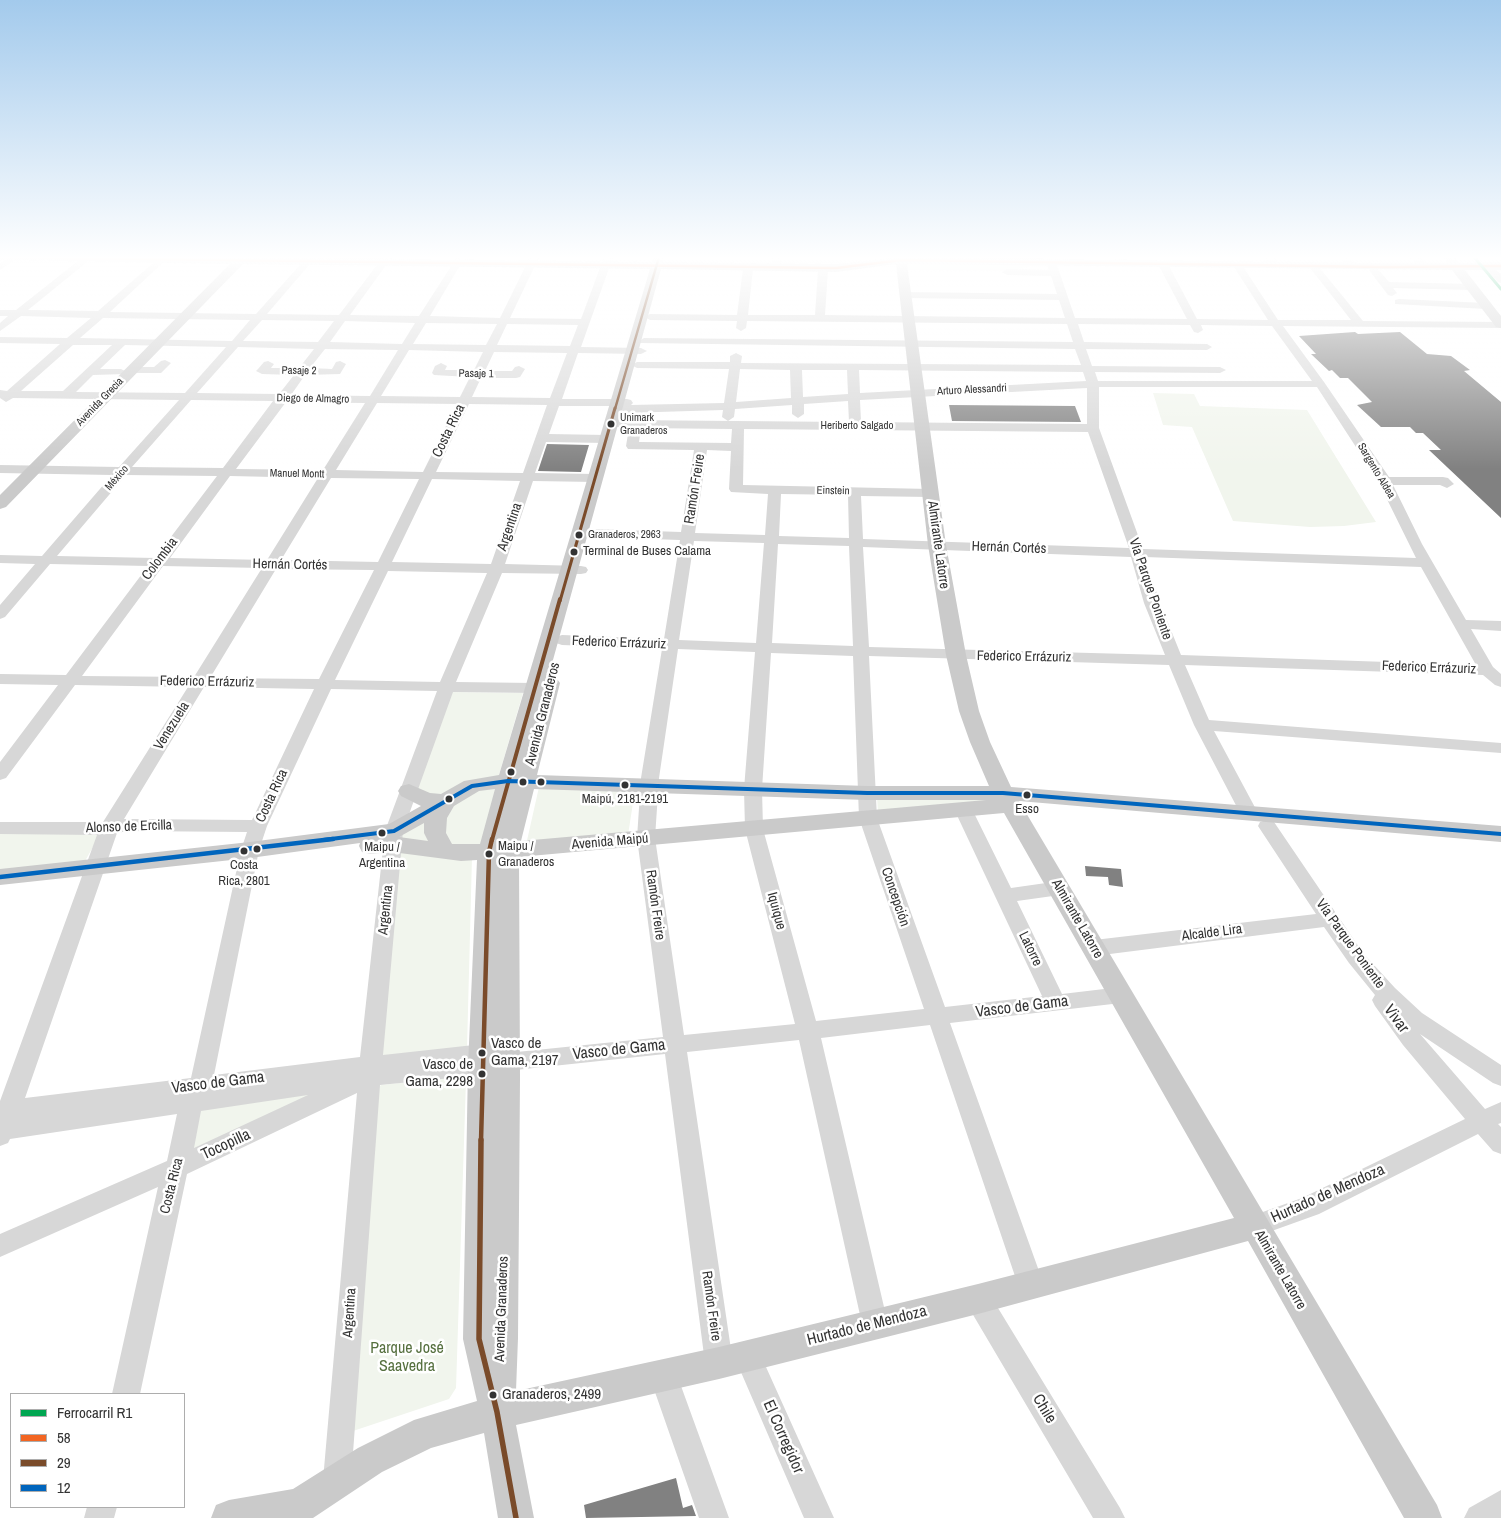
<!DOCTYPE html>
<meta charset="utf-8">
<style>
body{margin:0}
#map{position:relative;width:1501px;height:1518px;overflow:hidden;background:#fff;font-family:"Archivo Narrow",sans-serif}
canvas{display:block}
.legend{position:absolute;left:10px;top:1393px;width:175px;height:115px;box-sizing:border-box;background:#fff;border:1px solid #adadad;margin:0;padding:6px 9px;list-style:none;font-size:15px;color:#333}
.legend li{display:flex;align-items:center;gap:10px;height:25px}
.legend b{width:25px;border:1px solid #adadad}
</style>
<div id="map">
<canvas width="1501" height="1518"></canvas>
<ul class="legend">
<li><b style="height:6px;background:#00a651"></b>Ferrocarril R1</li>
<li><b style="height:6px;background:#f26522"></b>58</li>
<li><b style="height:6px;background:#7a4b2a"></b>29</li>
<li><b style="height:6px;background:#0065bd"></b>12</li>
</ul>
</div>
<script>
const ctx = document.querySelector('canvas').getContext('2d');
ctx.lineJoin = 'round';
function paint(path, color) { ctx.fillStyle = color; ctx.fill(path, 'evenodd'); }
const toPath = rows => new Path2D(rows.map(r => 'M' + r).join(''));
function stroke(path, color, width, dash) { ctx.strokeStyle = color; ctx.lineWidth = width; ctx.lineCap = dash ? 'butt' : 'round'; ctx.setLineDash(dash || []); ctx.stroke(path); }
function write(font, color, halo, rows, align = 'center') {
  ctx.font = font + ' "Archivo Narrow",sans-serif'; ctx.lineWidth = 5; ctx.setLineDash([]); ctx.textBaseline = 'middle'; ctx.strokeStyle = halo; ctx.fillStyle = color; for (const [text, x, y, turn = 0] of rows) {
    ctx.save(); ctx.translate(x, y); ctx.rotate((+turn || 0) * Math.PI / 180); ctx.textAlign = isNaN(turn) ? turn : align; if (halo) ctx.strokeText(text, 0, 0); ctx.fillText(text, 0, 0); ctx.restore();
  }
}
paint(toPath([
 [907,262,1041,264,1010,271,908,270],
 [1153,393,1194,394,1200,406,1307,410,1376,522,1344,526,1310,527,1233,521,1192,427,1163,425],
 [450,692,523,693,498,778,434,796,417,788],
 [501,785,484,847,448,845,442,836,444,813,473,790],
 [539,787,635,790,628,835,526,845],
 [877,796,987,799,991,804,878,814],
 [425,819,435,843,401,841,402,831],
 [0,830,102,831,85,861,0,871],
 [398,852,472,857,467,1048,379,1058],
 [462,1076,466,1080,456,1388,449,1399,353,1431,377,1089,381,1085],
 [315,1093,190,1155,200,1108]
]), '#f1f5ed');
paint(toPath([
 [1355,332,1358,334,1400,332,1427,354,1451,356,1470,370,1464,371,1501,402,1501,518,1429,450,1441,450,1423,433,1416,433,1410,427,1381,427,1357,405,1372,402,1348,378,1340,378,1332,370,1329,371,1311,354,1316,354,1299,336],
 [949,405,1075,406,1081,422,952,421],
 [547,444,589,445,581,472,538,471],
 [1085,866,1121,869,1123,887,1109,885,1108,877,1086,876],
 [676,1478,683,1508,692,1505,696,1516,586,1518,584,1505]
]), '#818181');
paint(toPath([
 [8,257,19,257,0,270,0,263,8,257],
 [83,257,92,258,28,310,98,311,160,257,169,257,110,312,256,314,307,257,316,257,267,314,339,315,383,257,392,257,350,315,419,316,457,257,465,257,430,316,500,318,530,257,539,257,510,318,581,319,604,257,613,257,581,347,641,348,647,351,641,354,578,353,562,399,627,399,631,400,633,403,631,405,724,403,729,369,637,368,631,365,637,362,730,362,730,356,736,353,742,356,741,363,1081,365,1075,349,640,343,639,341,644,338,1073,342,1067,324,747,321,746,328,741,331,736,328,737,321,650,320,645,317,650,314,737,315,743,269,748,266,753,269,748,315,815,315,818,270,823,267,828,270,825,315,1065,318,1059,300,905,298,900,295,905,292,1057,294,1051,276,1007,275,1002,272,1007,269,1049,270,1047,265,1052,262,1057,265,1075,318,1187,319,1159,266,1164,263,1169,266,1197,319,1268,320,1234,267,1239,264,1242,265,1278,320,1351,320,1310,268,1315,265,1318,266,1363,321,1501,322,1501,328,1283,326,1324,382,1389,477,1443,477,1448,478,1454,484,1447,488,1440,485,1393,485,1422,544,1466,620,1501,621,1501,631,1471,629,1493,667,1501,674,1501,687,1495,685,1483,675,1185,665,1209,720,1501,743,1501,753,1214,731,1258,813,1255,817,1249,819,1243,817,1240,813,1194,725,1169,665,869,656,877,818,945,1007,1042,996,954,809,957,805,963,803,969,805,972,809,1011,888,1060,881,1067,883,1070,888,1067,893,1060,895,1017,901,1062,994,1121,987,1129,989,1132,995,1129,1001,1121,1003,950,1023,1044,1285,1040,1294,1031,1297,1022,1294,1018,1285,930,1025,821,1038,888,1324,884,1333,875,1337,866,1333,862,1324,799,1040,687,1052,733,1363,729,1372,719,1376,709,1372,705,1363,665,1054,506,1071,493,1066,490,1072,482,1075,380,1085,351,1480,347,1490,337,1494,327,1490,323,1480,357,1093,187,1174,140,1394,112,1394,158,1187,0,1257,0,1234,167,1161,177,1114,10,1139,8,1143,0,1146,0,1101,97,835,0,834,0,822,103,822,188,687,75,685,6,778,0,780,0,762,58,685,0,684,0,674,66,675,148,566,50,564,5,617,0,619,0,605,35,564,0,563,0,555,42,556,112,475,0,473,0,465,119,467,179,400,13,398,6,402,0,398,0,390,7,391,60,344,0,343,0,337,67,338,91,318,21,316,0,331,0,323,8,316,0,316,0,310,16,310,83,257],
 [103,318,250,320,232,341,80,338,103,318],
 [262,320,334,321,318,342,243,341,262,320],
 [345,321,415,323,402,344,330,342,345,321],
 [426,323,497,324,486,345,413,344,426,323],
 [507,324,578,325,570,346,497,345,507,324],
 [1078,324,1190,325,1194,332,1198,333,1203,330,1201,325,1272,326,1312,381,1098,381,1095,372,1220,373,1226,370,1220,367,1092,366,1086,349,1207,350,1212,347,1207,344,1084,342,1078,324],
 [73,345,112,345,63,391,21,391,73,345],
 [125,345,226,347,185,393,76,392,93,375,125,374,127,372,121,369,100,369,125,345],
 [238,347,314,349,299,368,271,368,274,364,268,361,264,362,258,369,256,371,262,374,294,375,279,394,197,393,238,347],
 [325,349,398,350,370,396,291,395,305,375,340,374,346,364,340,361,336,362,332,369,310,368,325,349],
 [409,350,483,352,474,370,445,370,447,366,441,363,435,366,432,373,434,375,470,377,460,397,381,396,409,350],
 [494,352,567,353,550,398,472,397,481,378,516,378,520,377,525,369,519,366,515,367,512,371,485,371,494,352],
 [740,369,790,370,791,398,736,402,740,369],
 [802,370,847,370,848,394,803,397,802,370],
 [859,370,1083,372,1086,381,860,393,859,370],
 [1099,387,1317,387,1378,481,1416,558,1143,549,1099,428,1099,387],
 [1087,388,1087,424,861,422,860,400,1087,388],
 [191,400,273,401,223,468,132,467,191,400],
 [848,401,849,422,621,420,615,424,617,427,629,428,626,446,628,449,694,450,681,532,591,529,584,533,591,537,680,540,664,639,562,635,556,637,554,640,556,643,562,645,662,649,641,778,637,838,663,1037,507,1053,483,1044,383,1055,403,831,453,692,534,693,540,691,542,688,540,685,534,683,456,682,502,573,581,574,586,573,588,570,586,567,581,566,505,564,533,481,595,482,602,478,595,474,535,473,546,442,606,443,612,439,606,435,549,434,559,406,621,406,619,409,625,413,723,410,722,417,728,421,734,417,735,409,792,405,792,414,798,418,804,414,804,404,848,401],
 [286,402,365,403,323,470,236,469,286,402],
 [377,403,457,404,423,472,336,470,377,403],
 [469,404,547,405,523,473,436,472,469,404],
 [641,428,732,429,731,443,639,442,641,428],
 [744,429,1088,432,1129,548,863,539,861,496,930,497,937,493,930,489,743,485,744,429],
 [707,450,731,451,729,489,731,492,768,494,765,535,695,533,707,450],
 [126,475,217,476,155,558,57,556,126,475],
 [230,476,318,478,267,560,170,558,230,476],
 [331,478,419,479,378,562,281,560,331,478],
 [432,479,520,481,491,564,392,562,432,479],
 [781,494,848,495,849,538,779,536,781,494],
 [694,541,764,543,756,643,679,640,694,541],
 [778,544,849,546,853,646,772,643,778,544],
 [863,547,1131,557,1144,603,1165,655,869,647,863,547],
 [1145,557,1421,567,1476,665,1181,655,1160,603,1145,557],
 [163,566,262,568,194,677,82,676,163,566],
 [276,569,374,570,319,679,210,678,276,569],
 [388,571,487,573,440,682,335,680,388,571],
 [678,649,755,652,744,789,745,829,795,1024,684,1035,655,838,659,778,678,649],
 [771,653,853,656,859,818,924,1009,816,1021,763,829,762,789,771,653],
 [204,687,314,689,252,820,124,819,204,687],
 [331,689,437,691,385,831,360,1057,214,1075,259,850,267,826,331,689],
 [128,831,247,832,241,850,191,1078,25,1098,117,833,128,831],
 [308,1095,194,1148,201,1111,308,1095],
 [773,257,782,257,779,269,776,270,771,267,773,257],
 [1264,257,1274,257,1280,265,1278,267,1272,267,1264,257],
 [1338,257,1348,257,1356,266,1354,268,1348,268,1338,257],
 [1409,257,1419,257,1431,267,1426,270,1423,269,1409,257],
 [1491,266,1501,274,1501,283,1498,282,1486,269,1491,266],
 [1374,267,1377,268,1389,282,1471,284,1476,287,1471,290,1393,288,1397,293,1392,296,1388,295,1369,270,1374,267],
 [1399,299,1486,303,1491,306,1486,309,1395,304,1395,300,1399,299],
 [165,360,171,363,161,373,131,373,125,370,131,367,154,367,161,361,165,360],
 [1267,820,1274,822,1363,953,1395,988,1422,1013,1501,1065,1501,1086,1493,1083,1420,1034,1485,1109,1501,1102,1501,1123,1498,1124,1501,1127,1501,1154,1493,1151,1478,1134,1319,1214,1255,1237,1246,1234,1243,1226,1246,1218,1302,1198,1465,1119,1403,1045,1375,1006,1372,1000,1375,995,1349,963,1324,927,1094,956,1087,953,1084,948,1087,943,1094,940,1316,914,1258,826,1260,822,1267,820],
 [978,1287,987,1290,1120,1508,1125,1518,1093,1518,969,1308,965,1299,969,1290,978,1287],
 [747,1343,757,1347,834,1518,804,1518,734,1356,737,1347,747,1343],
 [663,1362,673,1366,677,1375,729,1518,699,1518,649,1375,653,1366,663,1362],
 [1501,1490,1501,1518,1464,1518,1469,1508,1501,1490],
 [87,1507,117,1507,114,1518,84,1518,87,1507]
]), '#d7d7d7');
paint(toPath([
 [0,257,248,257,652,262,654,257,664,257,663,262,836,264,901,257,1386,263,1447,263,1444,259,1446,257,1454,257,1459,263,1501,262,1501,270,1465,270,1501,316,1501,328,1496,327,1452,270,907,264,946,545,966,655,979,711,990,742,1011,787,1501,826,1501,842,1019,801,1437,1505,1442,1518,1404,1518,1248,1241,978,1314,719,1379,516,1425,534,1518,498,1518,484,1433,431,1448,382,1472,313,1518,211,1518,216,1505,229,1500,293,1489,358,1448,414,1420,477,1401,463,1339,468,1066,477,860,461,861,392,852,370,854,362,852,359,846,360,843,250,858,0,885,0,869,250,842,389,824,421,806,401,796,398,791,401,786,409,784,430,793,441,794,464,781,499,775,650,269,243,264,6,507,0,509,0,495,230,264,0,260,0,257],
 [896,264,928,545,946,655,959,711,970,742,989,786,867,786,537,775,560,683,557,679,548,678,661,269,836,272,896,264],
 [495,789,480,844,452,844,446,833,447,818,454,806,479,791,495,789],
 [534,789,867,800,986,800,521,841,534,789],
 [1004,813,1234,1218,978,1284,719,1347,516,1391,518,1338,520,1078,519,857,1004,813],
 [424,823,424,833,428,841,399,837,424,823]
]), '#cacaca');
stroke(toPath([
 [0,257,836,268,901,260,1386,267,1501,266]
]), '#f26522', 2.5);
stroke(toPath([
 [615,409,659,257]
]), '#7a4b2a', 2.5);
stroke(toPath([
 [560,601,615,408]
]), '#7a4b2a', 3);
stroke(toPath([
 [492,840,560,599]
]), '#7a4b2a', 4);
stroke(toPath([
 [481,1141,489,852,492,839]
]), '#7a4b2a', 4.5);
stroke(toPath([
 [481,1140,479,1339,497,1412,516,1518]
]), '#7a4b2a', 5.5);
stroke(toPath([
 [323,840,394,831,472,786,508,781,867,793,1003,793,1501,834]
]), '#0065bd', 4);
stroke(toPath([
 [0,877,333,839]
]), '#0065bd', 4.5);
stroke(toPath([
 [1474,257,1501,289]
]), '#00a651', 3);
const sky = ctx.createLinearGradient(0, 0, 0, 469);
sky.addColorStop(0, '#a3caec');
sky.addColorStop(0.55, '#fff');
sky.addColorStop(1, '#ffffff00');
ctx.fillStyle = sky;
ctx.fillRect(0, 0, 1501, 469);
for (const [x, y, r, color] of [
 [611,424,4.5,"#333"],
 [579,535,4.5,"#333"],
 [574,552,4.5,"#333"],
 [511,772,4.5,"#333"],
 [523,782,4.5,"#333"],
 [541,782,4.5,"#333"],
 [625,785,4.5,"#333"],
 [1027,795,4.5,"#333"],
 [449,799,4.5,"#333"],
 [382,833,4.5,"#333"],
 [257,849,4.5,"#333"],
 [244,851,4.5,"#333"],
 [489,854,4.5,"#333"],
 [482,1053,4.5,"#333"],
 [482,1074,4.5,"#333"],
 [493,1395,4.5,"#333"]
]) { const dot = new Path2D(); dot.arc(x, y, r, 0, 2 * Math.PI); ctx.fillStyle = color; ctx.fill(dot); stroke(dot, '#fff', 2); }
write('11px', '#333', '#fff', [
 ["Pasaje 2",299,371,1],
 ["Pasaje 1",476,374,1],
 ["Arturo Alessandri",972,390,-3],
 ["Diego de Almagro",313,399,1],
 ["Avenida Grecia",100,402,-46],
 ["Heriberto Salgado",857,426],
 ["Sargento Aldea",1376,471,59],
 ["Manuel Montt",297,474,1],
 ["México",117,478,-49],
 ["Einstein",833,491,1]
]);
write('11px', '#333', '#fff', [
 ["Unimark",620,418],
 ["Granaderos",620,431],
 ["Granaderos, 2963",588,535]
], 'left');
write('13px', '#333', '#fff', [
 ["Terminal de Buses Calama",583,552,"left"],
 ["Maipú, 2181-2191",625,800],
 ["Esso",1027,810],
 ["Maipu /",498,847,"left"],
 ["Granaderos",498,863,"left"],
 ["Maipu /",382,848],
 ["Argentina",382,864],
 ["Costa",244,866],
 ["Rica, 2801",244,882]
]);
write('14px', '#333', '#fff', [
 ["Costa Rica",449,431,-64],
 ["Ramón Freire",695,489,-81],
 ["Argentina",510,527,-71],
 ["Almirante Latorre",938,545,82],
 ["Hernán Cortés",1009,548,2],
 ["Colombia",160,559,-53],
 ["Hernán Cortés",290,565,1],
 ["Vía Parque Poniente",1150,589,71],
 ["Federico Errázuriz",619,643,2],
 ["Federico Errázuriz",1024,657,1],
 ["Federico Errázuriz",1429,668,2],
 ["Federico Errázuriz",207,682,1],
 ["Avenida Granaderos",543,714,-76],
 ["Venezuela",172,726,-58],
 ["Costa Rica",272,796,-65],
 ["Alonso de Ercilla",129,827,-2],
 ["Avenida Maipú",610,842,-5],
 ["Concepción",895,897,71],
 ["Ramón Freire",655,905,82],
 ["Argentina",386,910,-84],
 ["Iquique",776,911,75],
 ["Almirante Latorre",1077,919,60],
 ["Alcalde Lira",1212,933,-7],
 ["Vía Parque Poniente",1350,944,54],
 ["Latorre",1030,949,64],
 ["Costa Rica",172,1186,-76],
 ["Almirante Latorre",1280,1270,60],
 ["Ramón Freire",711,1306,82],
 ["Avenida Granaderos",502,1309,-88],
 ["Argentina",350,1313,-86]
]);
write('15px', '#333', '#fff', [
 ["Vasco de",491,1044],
 ["Gama, 2197",491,1061],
 ["Vasco de",473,1065,"right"],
 ["Gama, 2298",473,1082,"right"],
 ["Granaderos, 2499",502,1395]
], 'left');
write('16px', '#333', '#fff', [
 ["Vasco de Gama",1022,1007,-7],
 ["Vivar",1396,1019,54],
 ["Vasco de Gama",619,1050,-6],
 ["Vasco de Gama",218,1083,-7],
 ["Tocopilla",226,1145,-25],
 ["Hurtado de Mendoza",1328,1194,-24],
 ["Hurtado de Mendoza",867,1326,-14],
 ["Chile",1044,1409,59],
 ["El Corregidor",783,1437,66]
]);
write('16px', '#56703f', '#fff', [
 ["Parque José",407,1349],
 ["Saavedra",407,1367]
]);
</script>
